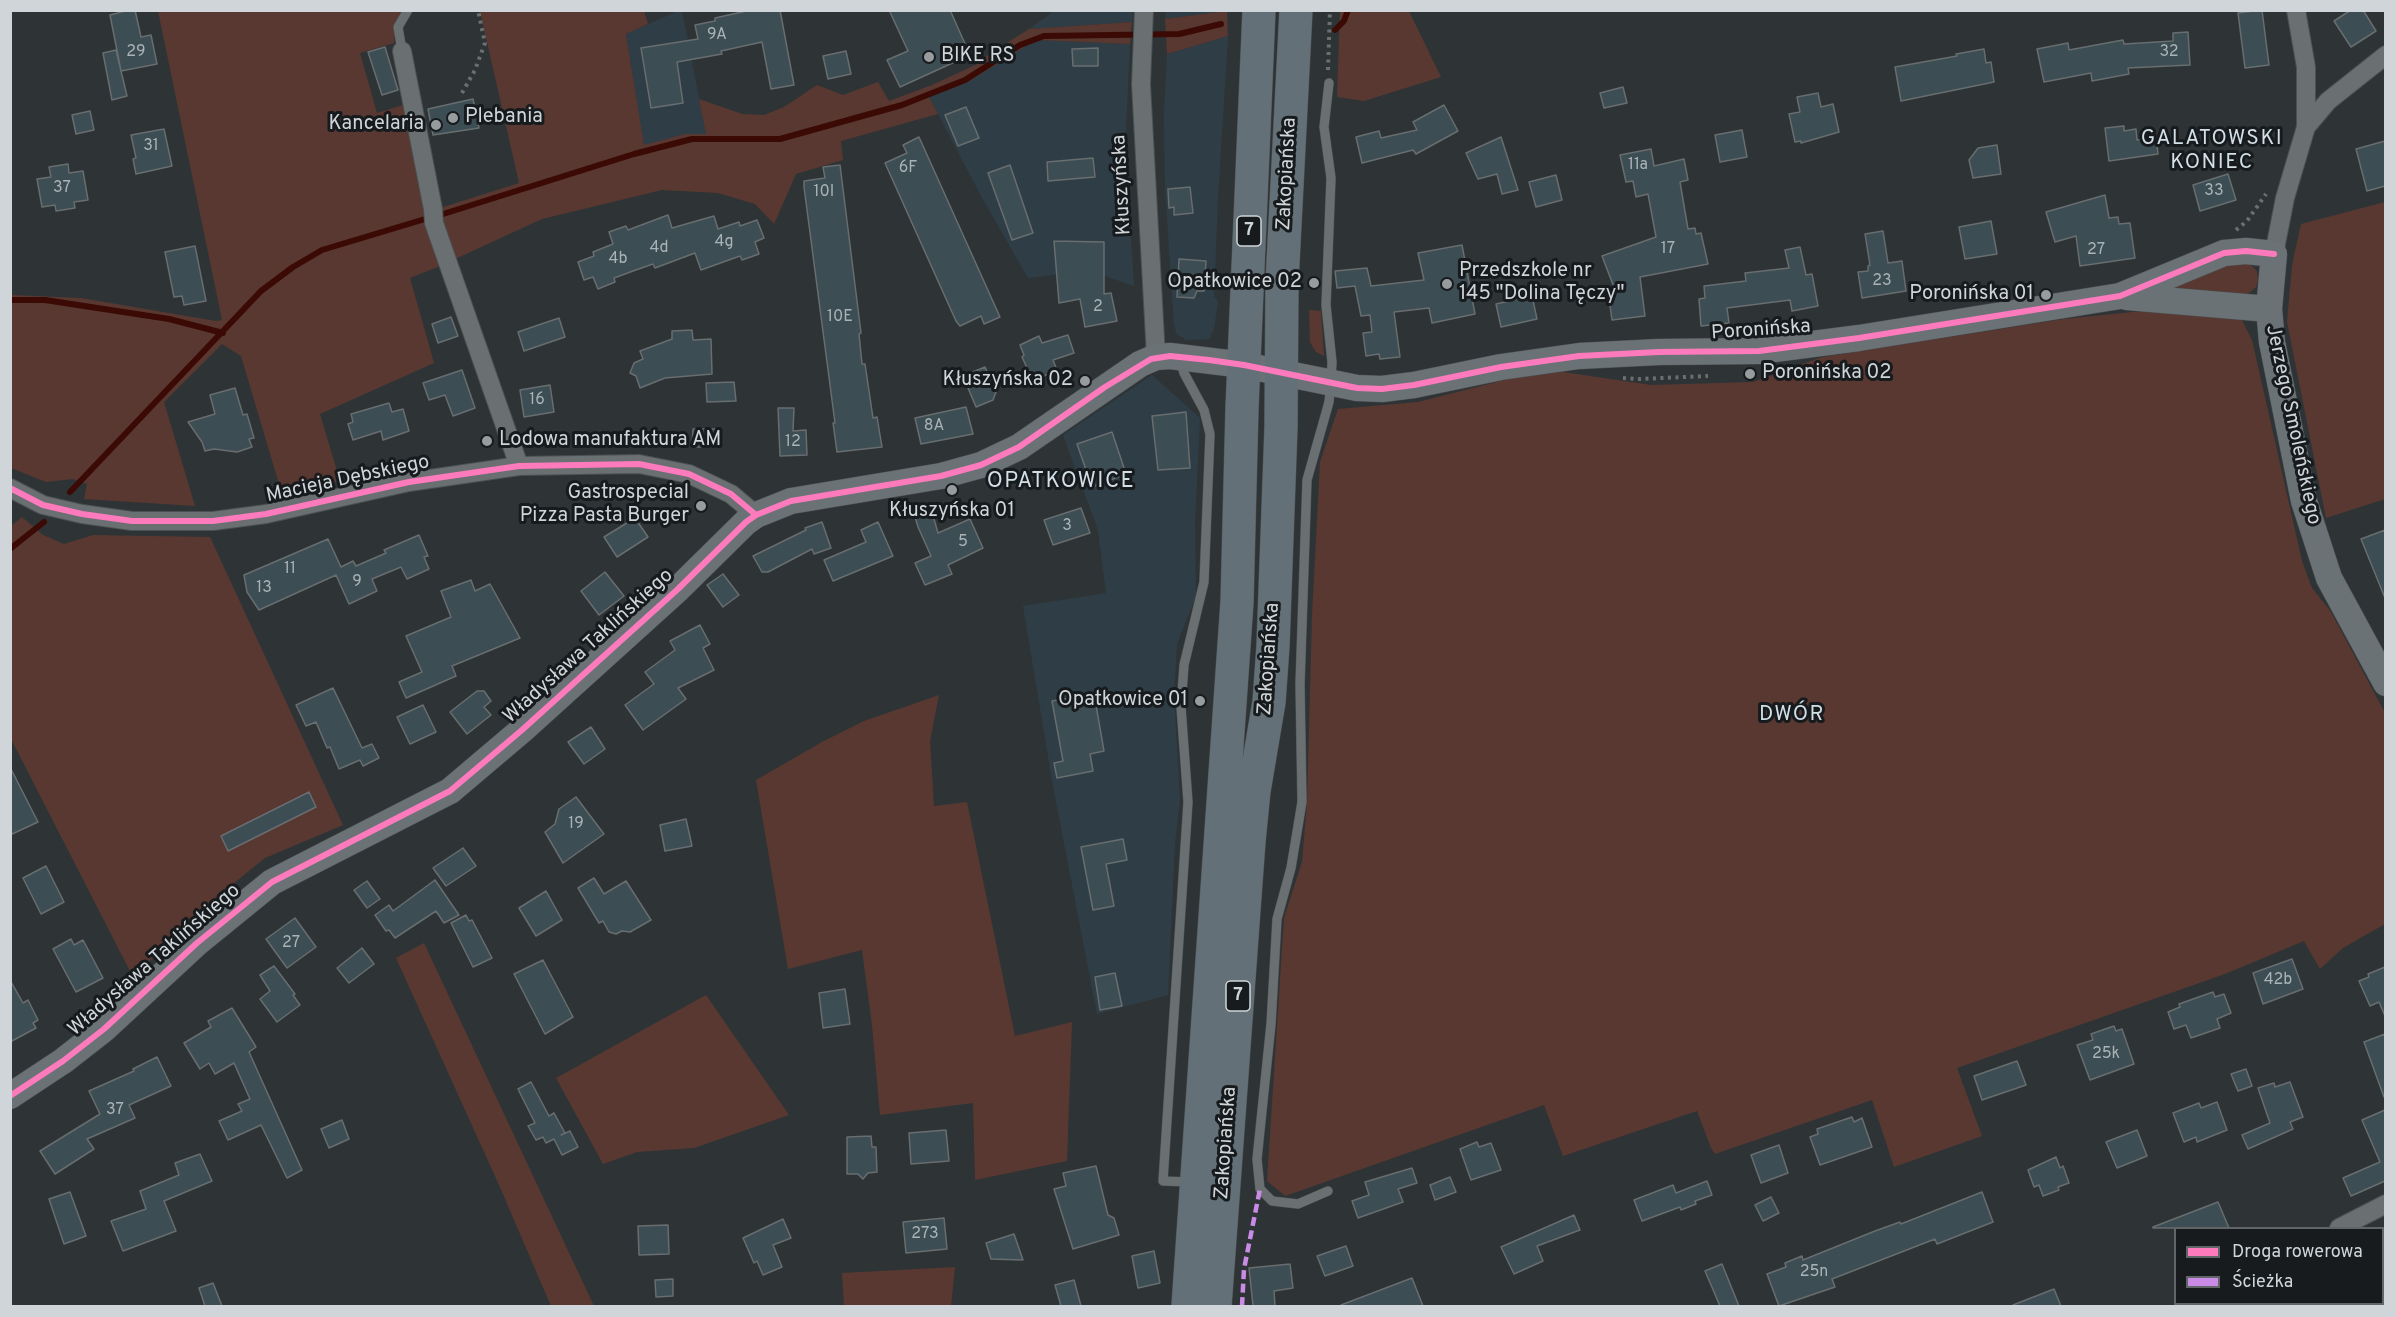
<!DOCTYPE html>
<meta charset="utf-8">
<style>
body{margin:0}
#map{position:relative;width:2396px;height:1317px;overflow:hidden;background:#2e3436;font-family:Overpass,sans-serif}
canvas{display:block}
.frame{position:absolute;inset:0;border:12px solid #cfd5d8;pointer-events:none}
.legend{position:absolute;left:2174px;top:1227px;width:210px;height:78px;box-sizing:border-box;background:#171b1e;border:2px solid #616568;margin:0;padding:8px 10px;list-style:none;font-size:18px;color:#cfd5d8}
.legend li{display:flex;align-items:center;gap:12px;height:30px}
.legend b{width:30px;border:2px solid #616568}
</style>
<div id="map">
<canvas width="2396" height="1317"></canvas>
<div class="frame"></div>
<ul class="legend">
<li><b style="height:8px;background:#fd7abc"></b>Droga rowerowa</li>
<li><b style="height:8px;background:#ca8be6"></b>Ścieżka</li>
</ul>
</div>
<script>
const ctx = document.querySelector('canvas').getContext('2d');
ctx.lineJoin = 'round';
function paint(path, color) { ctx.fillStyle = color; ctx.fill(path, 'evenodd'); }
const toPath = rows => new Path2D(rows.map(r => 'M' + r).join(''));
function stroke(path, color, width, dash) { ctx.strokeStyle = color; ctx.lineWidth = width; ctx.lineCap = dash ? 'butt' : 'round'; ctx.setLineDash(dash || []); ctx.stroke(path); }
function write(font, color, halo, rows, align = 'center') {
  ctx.font = font + ' Overpass,sans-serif'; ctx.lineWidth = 6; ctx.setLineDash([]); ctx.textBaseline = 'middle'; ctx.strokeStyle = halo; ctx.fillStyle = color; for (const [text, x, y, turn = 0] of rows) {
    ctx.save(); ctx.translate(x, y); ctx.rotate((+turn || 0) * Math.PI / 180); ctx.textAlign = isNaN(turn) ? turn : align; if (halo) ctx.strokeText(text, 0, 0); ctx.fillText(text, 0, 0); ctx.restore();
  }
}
paint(toPath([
 [678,11,682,11,706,134,685,134,644,146,626,34],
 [1054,11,1133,11,1132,22,1029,29],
 [1166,11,1166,10,1227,11,1165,19],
 [1228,36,1218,198,1214,297,1218,301,1214,329,1209,339,1186,340,1177,334,1174,325,1165,187,1164,115,1167,54],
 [1035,40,1130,44,1125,150,1134,286,1099,274,1075,272,1028,278,980,194,929,97,968,82,994,62],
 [1152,375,1200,418,1195,520,1196,596,1177,644,1174,694,1180,800,1175,843,1168,995,1097,1014,1053,786,1023,606,1106,593,1098,530,1063,435]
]), '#2f3e46');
paint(toPath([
 [158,11,402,11,396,22,394,43,360,53,377,113,406,104,440,266,410,278,434,363,320,414,340,481,282,494,241,356,222,344,164,402,195,506,84,499,87,484,73,479,46,482,11,468,11,295,81,298,216,321,222,320],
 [480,11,644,11,648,24,626,34,644,145,685,134,706,134,699,99,742,114,764,115,784,107,817,85,843,95,878,82,889,101,932,85,984,61,983,58,1029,29,1132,22,1130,44,1035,40,968,82,929,97,938,114,841,141,843,160,796,174,774,224,755,204,718,193,662,190,542,219,453,260,439,220,440,208,519,183],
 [1227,11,1228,36,1167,54,1165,19],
 [1340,11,1409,11,1441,77,1364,101,1337,97],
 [2385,202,2385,499,2326,518,2287,322,2292,265,2301,224],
 [2232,262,2250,264,2257,271,2258,281,2256,287,2244,297,2173,290,2173,287],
 [1309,310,1321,311,1324,356,1316,352,1310,342],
 [2142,311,2238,313,2252,340,2302,561,2312,588,2331,612,2385,713,2385,924,2343,948,2320,969,2304,941,2225,974,1957,1068,1982,1136,1894,1167,1872,1100,1715,1154,1711,1148,1697,1111,1563,1156,1544,1105,1285,1196,1267,1181,1284,918,1302,862,1307,804,1312,615,1320,462,1338,409,1418,402,1520,376,1563,372,1651,385,1753,382,1822,357,2064,319],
 [22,517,43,535,64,544,93,535,210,537,343,825,265,858,217,897,133,977,11,739,11,526],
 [939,695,930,741,934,806,967,802,1015,1036,1072,1022,1067,1161,975,1180,973,1103,880,1115,872,1025,862,950,788,969,756,780,822,742,864,721],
 [424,943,549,1210,594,1306,551,1306,499,1185,396,958],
 [706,995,789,1115,694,1148,637,1152,603,1164,556,1078],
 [955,1267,951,1306,844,1306,842,1273]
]), '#593831');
stroke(toPath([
 [1335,30,1344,21,1348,10],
 [440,215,634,154,692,139,780,139,902,105,965,80,1020,45,1044,36,1179,34,1221,24],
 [10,300,45,300,169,319,223,333],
 [70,492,261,291,293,267,322,250,425,219],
 [10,549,44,522]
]), '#3b0a05', 6);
const building = toPath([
 [129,10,135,10,141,37,151,35,157,64,121,71,110,15,129,10],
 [751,10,780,10,794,85,771,89,762,42,721,51,722,54,677,62,683,103,651,108,641,48,698,39,695,25,715,21,715,18,751,10],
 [889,10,950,10,970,55,900,87,887,60,908,51,889,10],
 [2262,10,2269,65,2245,68,2238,13,2262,10],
 [2351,10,2363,10,2376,31,2351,47,2334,21,2351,10],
 [2188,32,2190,65,2128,68,2129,74,2092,81,2091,73,2044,82,2037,49,2068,43,2069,50,2123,40,2124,44,2173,41,2173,33,2188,32],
 [385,47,398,90,382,95,368,52,385,47],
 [1098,48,1098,66,1073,66,1072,49,1098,48],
 [1984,49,1986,63,1991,62,1994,82,1901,101,1895,67,1957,56,1956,54,1984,49],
 [116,50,127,96,112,100,103,53,116,50],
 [846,51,851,74,828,79,823,56,846,51],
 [1623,87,1627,103,1604,108,1600,93,1623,87],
 [1818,93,1821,107,1833,104,1839,132,1801,143,1801,141,1795,142,1789,114,1800,112,1797,97,1818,93],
 [473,99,479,128,433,135,428,109,473,99],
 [1444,105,1458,131,1416,154,1413,150,1362,163,1356,137,1379,131,1381,138,1417,130,1413,122,1444,105],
 [966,107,979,138,958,146,945,115,966,107],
 [90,111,94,130,76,134,72,115,90,111],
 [2124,126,2124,131,2136,129,2137,140,2156,137,2158,154,2109,161,2105,128,2124,126],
 [164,129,172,166,136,174,133,159,136,158,131,135,164,129],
 [1742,130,1747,157,1720,162,1715,135,1742,130],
 [919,137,1000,317,984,324,981,316,960,326,956,321,885,163,907,153,903,145,919,137],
 [1501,137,1518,190,1502,194,1497,174,1478,179,1466,153,1501,137],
 [2385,141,2385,186,2367,191,2356,149,2385,141],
 [1997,145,2001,174,1973,178,1969,160,1978,148,1997,145],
 [1651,149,1654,166,1684,159,1688,180,1680,182,1688,229,1695,228,1696,234,1701,233,1708,264,1640,277,1645,316,1612,320,1608,291,1615,290,1602,256,1656,237,1648,194,1636,197,1633,181,1626,182,1620,155,1651,149],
 [1093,158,1095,177,1048,181,1047,162,1093,158],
 [68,164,69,173,83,171,88,200,74,202,75,208,56,211,55,205,42,207,37,179,51,177,49,167,68,164],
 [840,165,861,333,859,334,862,364,865,364,873,418,877,417,882,447,837,452,833,423,835,423,804,187,804,181,825,178,823,167,840,165],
 [1010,165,1033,233,1012,240,988,173,1010,165],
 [2228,174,2236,200,2200,211,2193,185,2228,174],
 [1556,175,1562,200,1536,207,1529,182,1556,175],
 [1190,187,1193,213,1174,215,1174,207,1169,208,1168,189,1190,187],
 [2105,195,2109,218,2118,217,2119,224,2130,223,2135,258,2080,266,2076,236,2055,242,2046,212,2105,195],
 [668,215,672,228,714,216,718,229,739,222,740,226,757,220,764,238,755,242,759,254,742,260,740,256,701,270,695,253,655,268,653,264,633,271,614,278,615,282,598,289,593,277,584,280,578,262,594,256,593,252,613,244,609,232,626,226,628,230,668,215],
 [1991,221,1997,254,1965,259,1959,227,1991,221],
 [1883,231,1888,263,1902,261,1906,291,1862,298,1858,272,1868,271,1868,266,1870,265,1865,234,1883,231],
 [1054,241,1104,242,1104,294,1111,293,1117,321,1085,327,1080,299,1059,303,1054,241],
 [1462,245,1475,314,1432,323,1429,308,1394,312,1400,357,1380,359,1379,354,1366,356,1363,333,1372,332,1370,315,1361,316,1355,286,1337,288,1335,271,1367,268,1371,286,1424,280,1418,253,1462,245],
 [195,246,206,301,184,305,182,296,174,297,165,252,195,246],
 [1800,247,1806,275,1812,274,1818,306,1792,311,1790,300,1727,308,1729,323,1701,326,1699,299,1705,298,1704,286,1746,281,1745,273,1789,268,1785,250,1800,247],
 [1179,259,1206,261,1204,291,1197,291,1194,298,1177,297,1179,259],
 [1532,296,1537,319,1501,327,1496,304,1532,296],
 [451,317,458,336,438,343,432,324,451,317],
 [559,318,565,337,524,351,518,332,559,318],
 [692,330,693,340,711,339,712,374,665,378,640,388,636,376,630,373,634,363,643,359,640,351,672,339,672,331,692,330],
 [1068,335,1074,353,1053,360,1057,370,1033,381,1022,357,1024,355,1020,345,1039,336,1042,343,1068,335],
 [985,367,996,392,993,400,976,407,963,376,985,367],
 [462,370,475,408,453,416,445,395,429,400,423,383,462,370],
 [734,382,736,401,707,402,706,383,734,382],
 [550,385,554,412,524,417,520,390,550,385],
 [235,388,243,415,247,414,254,438,249,439,252,447,237,452,214,449,205,451,202,442,188,422,215,414,210,395,235,388],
 [389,403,392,412,403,409,409,431,383,440,381,431,353,440,348,424,353,422,351,414,389,403],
 [966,407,973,434,921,444,915,418,966,407],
 [778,408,794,408,793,431,806,430,807,455,780,456,778,408],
 [1186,412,1190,468,1158,470,1152,416,1186,412],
 [693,429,715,429,715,447,692,447,693,429],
 [1112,432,1126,474,1092,487,1077,444,1112,432],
 [930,505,938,533,970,519,983,548,948,565,952,574,925,585,915,563,931,556,918,527,913,510,930,505],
 [1081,508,1090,533,1053,545,1044,520,1081,508],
 [635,518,648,537,617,557,604,537,635,518],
 [822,522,831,548,814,554,812,549,768,572,762,572,753,556,806,530,805,528,822,522],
 [878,522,893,556,833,581,824,560,866,542,861,530,878,522],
 [2385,530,2385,598,2361,539,2385,530],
 [419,535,428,556,424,557,429,569,407,579,401,567,372,579,377,591,349,604,336,575,259,610,247,592,244,575,328,539,341,567,353,561,356,566,386,553,384,550,419,535],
 [605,572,624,596,599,615,581,591,605,572],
 [723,574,739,595,723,607,707,585,723,574],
 [471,580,475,591,490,584,520,638,452,666,456,676,406,698,399,682,422,672,406,636,451,617,441,591,471,580],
 [700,625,710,644,703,648,714,670,678,688,686,699,643,730,625,705,654,684,645,672,675,650,670,641,700,625],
 [333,688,362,748,372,744,379,758,363,766,360,760,339,769,330,747,327,748,316,722,306,726,296,705,333,688],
 [477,691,484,691,491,701,484,707,491,715,467,734,450,712,477,691],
 [1094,694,1104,751,1090,754,1093,771,1057,778,1054,763,1063,761,1052,701,1094,694],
 [423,705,436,732,410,744,397,717,423,705],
 [591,727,605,749,584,764,568,742,591,727],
 [10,767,38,822,10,835,10,767],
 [309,792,316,807,228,851,221,836,309,792],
 [576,797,604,834,563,863,545,832,555,824,559,809,576,797],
 [686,819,692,846,665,851,660,825,686,819],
 [1123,839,1127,860,1106,864,1114,906,1093,910,1081,847,1123,839],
 [463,848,476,866,446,886,433,868,463,848],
 [46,866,64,902,41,914,23,878,46,866],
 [594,878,604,894,626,881,651,920,630,932,622,931,616,934,609,932,603,921,599,923,578,888,594,878],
 [435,880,459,915,444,923,436,911,395,938,389,930,386,931,375,915,389,905,393,911,435,880],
 [367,881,380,899,367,908,354,890,367,881],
 [546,891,562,920,536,936,519,908,546,891],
 [466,915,469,921,472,920,492,958,473,967,451,923,466,915],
 [295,918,316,947,287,968,266,939,295,918],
 [71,939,74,945,83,940,103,978,76,992,53,949,71,939],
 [362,948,374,964,349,983,337,968,362,948],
 [2292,959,2303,989,2263,1004,2253,973,2292,959],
 [543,960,573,1017,545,1034,514,974,543,960],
 [274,966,295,994,293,995,300,1005,277,1022,260,999,270,991,260,975,274,966],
 [2385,967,2385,1016,2379,1002,2370,1006,2359,981,2369,977,2368,974,2385,967],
 [1115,973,1122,1006,1100,1010,1095,977,1115,973],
 [10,980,23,1003,28,1000,38,1020,33,1023,36,1028,10,1042,10,980],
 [845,989,850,1024,823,1028,819,993,845,989],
 [2213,992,2215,997,2224,994,2231,1013,2217,1019,2220,1028,2191,1038,2186,1025,2174,1029,2168,1012,2180,1007,2179,1004,2213,992],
 [232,1008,256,1047,249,1052,302,1170,287,1178,261,1125,228,1140,219,1121,242,1111,238,1104,250,1099,234,1063,215,1074,209,1063,200,1069,184,1043,211,1027,208,1021,232,1008],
 [2114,1026,2116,1031,2122,1029,2134,1064,2090,1080,2077,1045,2093,1040,2091,1034,2114,1026],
 [2385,1034,2385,1097,2384,1097,2364,1042,2385,1034],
 [157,1057,171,1086,129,1105,135,1118,87,1139,94,1149,55,1174,40,1151,100,1114,89,1091,134,1071,133,1069,157,1057],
 [2017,1061,2026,1085,1982,1100,1974,1076,2017,1061],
 [2246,1069,2252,1086,2238,1091,2231,1074,2246,1069],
 [531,1082,549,1116,554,1113,565,1133,561,1135,570,1131,578,1147,562,1155,554,1139,546,1143,543,1137,536,1140,528,1126,535,1123,518,1089,531,1082],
 [2290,1082,2303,1117,2290,1122,2293,1129,2248,1149,2242,1135,2270,1123,2258,1088,2274,1083,2275,1087,2290,1082],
 [2217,1102,2227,1130,2197,1142,2196,1137,2184,1142,2173,1113,2199,1103,2201,1108,2217,1102],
 [2385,1110,2385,1181,2351,1196,2343,1178,2380,1162,2362,1120,2385,1110],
 [1852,1117,1854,1122,1862,1118,1872,1147,1820,1165,1810,1137,1818,1134,1817,1129,1852,1117],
 [342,1120,349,1139,329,1148,321,1129,342,1120],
 [946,1130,949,1161,911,1164,909,1133,946,1130],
 [2137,1130,2147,1156,2117,1168,2106,1142,2137,1130],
 [871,1136,872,1147,876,1147,877,1172,868,1173,863,1179,858,1174,847,1174,847,1137,871,1136],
 [1477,1142,1479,1147,1491,1143,1501,1170,1471,1180,1460,1149,1477,1142],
 [1779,1145,1788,1173,1761,1183,1751,1155,1779,1145],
 [200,1154,212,1181,164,1201,176,1231,123,1251,111,1221,146,1209,140,1191,179,1175,175,1163,200,1154],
 [2056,1157,2060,1168,2063,1166,2069,1183,2058,1187,2059,1190,2043,1196,2039,1185,2034,1187,2028,1170,2056,1157],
 [1096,1166,1108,1215,1114,1218,1119,1235,1073,1249,1054,1189,1066,1186,1063,1173,1096,1166],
 [1412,1168,1417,1183,1398,1189,1403,1202,1358,1218,1352,1201,1369,1195,1365,1182,1412,1168],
 [1450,1177,1456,1192,1435,1200,1430,1185,1450,1177],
 [1707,1181,1712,1195,1695,1201,1696,1204,1681,1210,1680,1207,1642,1221,1634,1200,1673,1185,1676,1193,1707,1181],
 [70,1192,86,1236,64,1244,49,1199,70,1192],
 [1982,1192,1993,1222,1937,1244,1935,1239,1832,1279,1835,1287,1779,1306,1767,1274,1786,1267,1785,1263,1802,1256,1803,1260,1875,1231,1900,1222,1901,1224,1982,1192],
 [1771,1197,1779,1213,1763,1221,1755,1205,1771,1197],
 [2218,1202,2229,1228,2153,1228,2153,1227,2218,1202],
 [1574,1215,1580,1230,1537,1246,1543,1261,1514,1274,1501,1247,1574,1215],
 [944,1218,947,1249,906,1253,903,1222,944,1218],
 [783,1219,791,1238,773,1245,782,1267,763,1275,757,1261,754,1263,743,1238,783,1219],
 [668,1225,669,1254,639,1255,638,1226,668,1225],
 [1014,1234,1023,1260,991,1259,986,1243,1014,1234],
 [1346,1246,1353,1266,1325,1276,1317,1256,1346,1246],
 [1154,1251,1160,1283,1138,1288,1132,1256,1154,1251],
 [1290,1264,1293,1288,1274,1291,1275,1306,1253,1306,1249,1268,1290,1264],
 [1722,1264,1739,1306,1720,1306,1705,1271,1722,1264],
 [1412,1278,1423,1306,1342,1306,1341,1305,1412,1278],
 [673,1279,673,1296,656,1297,655,1280,673,1279],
 [1074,1280,1081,1306,1061,1306,1055,1285,1074,1280],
 [213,1283,222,1306,205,1306,199,1288,213,1283],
 [2054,1289,2061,1306,2013,1306,2013,1305,2054,1289]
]);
paint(building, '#3d4d54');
stroke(building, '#686d6f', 1.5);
const lane = toPath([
 [402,51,398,27,408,10],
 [1180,360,1184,373,1204,410,1210,434,1204,582,1184,665,1181,707,1188,802,1163,1181,1190,1182],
 [1328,1191,1298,1204,1272,1201,1260,1189,1257,1159,1271,1024,1277,919,1291,868,1302,802,1300,684,1307,480,1329,402,1331,382,1332,362,1326,305,1331,178,1324,127,1329,83]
]);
const street = toPath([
 [1144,10,1141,84,1156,357],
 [402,51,433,209,434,223,519,466],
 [2306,127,2328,101,2386,55],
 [2274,254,2285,198,2306,127,2306,67,2296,10],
 [10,488,43,505,82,514,132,521,213,521,266,514,409,482,519,466,639,464,689,474,731,494,756,515],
 [2339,1228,2386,1204],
 [2219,1306,2223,1304]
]);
const secondary = toPath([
 [2127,297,2269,309],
 [10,1096,63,1061,104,1029,197,943,272,882,450,791,522,730,678,589,746,522,756,515,791,501,941,476,981,465,1019,447,1140,364,1156,357,1170,356,1244,365,1357,388,1382,389,1414,385,1501,367,1579,356,1659,352,1759,351,1859,338,2120,296,2224,253,2246,251,2274,254,2269,309,2272,342,2304,501,2329,578,2386,683]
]);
const highway = toPath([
 [1188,1306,1237,602,1242,408,1259,10],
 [1215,1306,1249,841,1254,791,1269,702,1273,646,1281,427,1282,282,1296,10]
]);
stroke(lane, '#4c5052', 10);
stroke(street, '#4c5052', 20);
stroke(secondary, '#4c5052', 27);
stroke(highway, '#4c5052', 34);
stroke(toPath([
 [1328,70,1330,10],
 [462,93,475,70,485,43,478,10],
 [2236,230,2247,221,2266,194],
 [1623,378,1639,379,1708,376]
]), '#6a6f71', 4, [3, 4.5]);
stroke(lane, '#6a6f71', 9);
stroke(street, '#6a6f71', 18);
stroke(secondary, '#6a7276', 26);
stroke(highway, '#647077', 33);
stroke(toPath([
 [1242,1306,1244,1269,1260,1189]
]), '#ca8be6', 4.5, [9, 4.5]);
stroke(toPath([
 [10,488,43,505,82,514,132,521,213,521,266,514,409,482,519,466,639,464,689,474,731,494,756,515],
 [10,1096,63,1061,104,1029,197,943,272,882,450,791,522,730,678,589,746,522,756,515,791,501,941,476,981,465,1019,447,1105,387,1151,359,1170,356,1209,360,1244,365,1357,388,1382,389,1414,385,1501,367,1579,356,1659,352,1759,351,1859,338,2120,296,2224,253,2246,251,2274,254]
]), '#fd7abc', 6);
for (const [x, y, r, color] of [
 [929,57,6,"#979d9f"],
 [453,118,6,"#979d9f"],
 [436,125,6,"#979d9f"],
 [1314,283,6,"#979d9f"],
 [1447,284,6,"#979d9f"],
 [2046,295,6,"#979d9f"],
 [1750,374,6,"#979d9f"],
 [1085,381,6,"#979d9f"],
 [487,441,6,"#979d9f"],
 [952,490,6,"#979d9f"],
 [701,506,6,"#979d9f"],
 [1200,701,6,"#979d9f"]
]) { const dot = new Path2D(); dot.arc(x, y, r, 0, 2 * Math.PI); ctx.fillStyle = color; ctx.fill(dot); stroke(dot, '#171b1e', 2); }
write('16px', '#aab3b7', null, [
 ["9A",717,36],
 ["29",136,53],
 ["32",2169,53],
 ["31",151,147],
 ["11a",1638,166],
 ["6F",908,169],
 ["37",62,189],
 ["33",2214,192],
 ["10I",824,193],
 ["4g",724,243],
 ["4d",659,249],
 ["17",1668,250],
 ["27",2096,251],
 ["4b",618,260],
 ["23",1882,282],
 ["2",1098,308],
 ["10E",840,318],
 ["16",537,401],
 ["8A",934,427],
 ["12",793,443],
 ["3",1067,527],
 ["5",963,543],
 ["11",290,570],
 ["9",357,583],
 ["13",264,589],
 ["19",576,825],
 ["27",291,944],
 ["42b",2278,981],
 ["25k",2106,1055],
 ["37",115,1111],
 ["273",925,1235],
 ["25n",1814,1273]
]);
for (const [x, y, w] of [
 [1249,231,24],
 [1238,996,24]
]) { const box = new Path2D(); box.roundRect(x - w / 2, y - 15, w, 30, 4.5); ctx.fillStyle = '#171b1e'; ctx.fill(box); stroke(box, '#cfd5d8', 1.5); }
write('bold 18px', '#cfd5d8', null, [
 ["7",1249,231],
 ["7",1238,996]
]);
write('20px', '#cfd5d8', '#171b1e', [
 ["BIKE RS",941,57,"left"],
 ["Plebania",465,118,"left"],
 ["Kancelaria",424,125],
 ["Przedszkole nr",1459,272,"left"],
 ["145 \"Dolina Tęczy\"",1459,295,"left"],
 ["Opatkowice 02",1302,283],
 ["Poronińska 01",2034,295],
 ["Poronińska 02",1762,374,"left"],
 ["Kłuszyńska 02",1073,381],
 ["Lodowa manufaktura AM",499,441,"left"],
 ["Gastrospecial",689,494],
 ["Pizza Pasta Burger",689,517],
 ["Kłuszyńska 01",952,512,"center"],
 ["Opatkowice 01",1188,701]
], 'right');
write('20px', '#cfd5d8', '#171b1e', [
 ["Zakopiańska",1288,174,-87],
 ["Kłuszyńska",1123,185,-93],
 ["Poronińska",1761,331,-4],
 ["Jerzego Smoleńskiego",2292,425,78],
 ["Macieja Dębskiego",348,480,-12],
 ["Władysława Taklińskiego",589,647,-42],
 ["Zakopiańska",1270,659,-86],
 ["Władysława Taklińskiego",155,961,-41],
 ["Zakopiańska",1227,1143,-86]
]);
ctx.letterSpacing = '1.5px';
write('21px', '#d2dfe6', '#171b1e', [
 ["GALATOWSKI",2212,140],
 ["KONIEC",2212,164],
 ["DWÓR",1792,716]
]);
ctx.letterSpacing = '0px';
ctx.letterSpacing = '1.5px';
write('22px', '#d2dfe6', '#171b1e', [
 ["OPATKOWICE",1061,483]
]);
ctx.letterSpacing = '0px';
</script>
